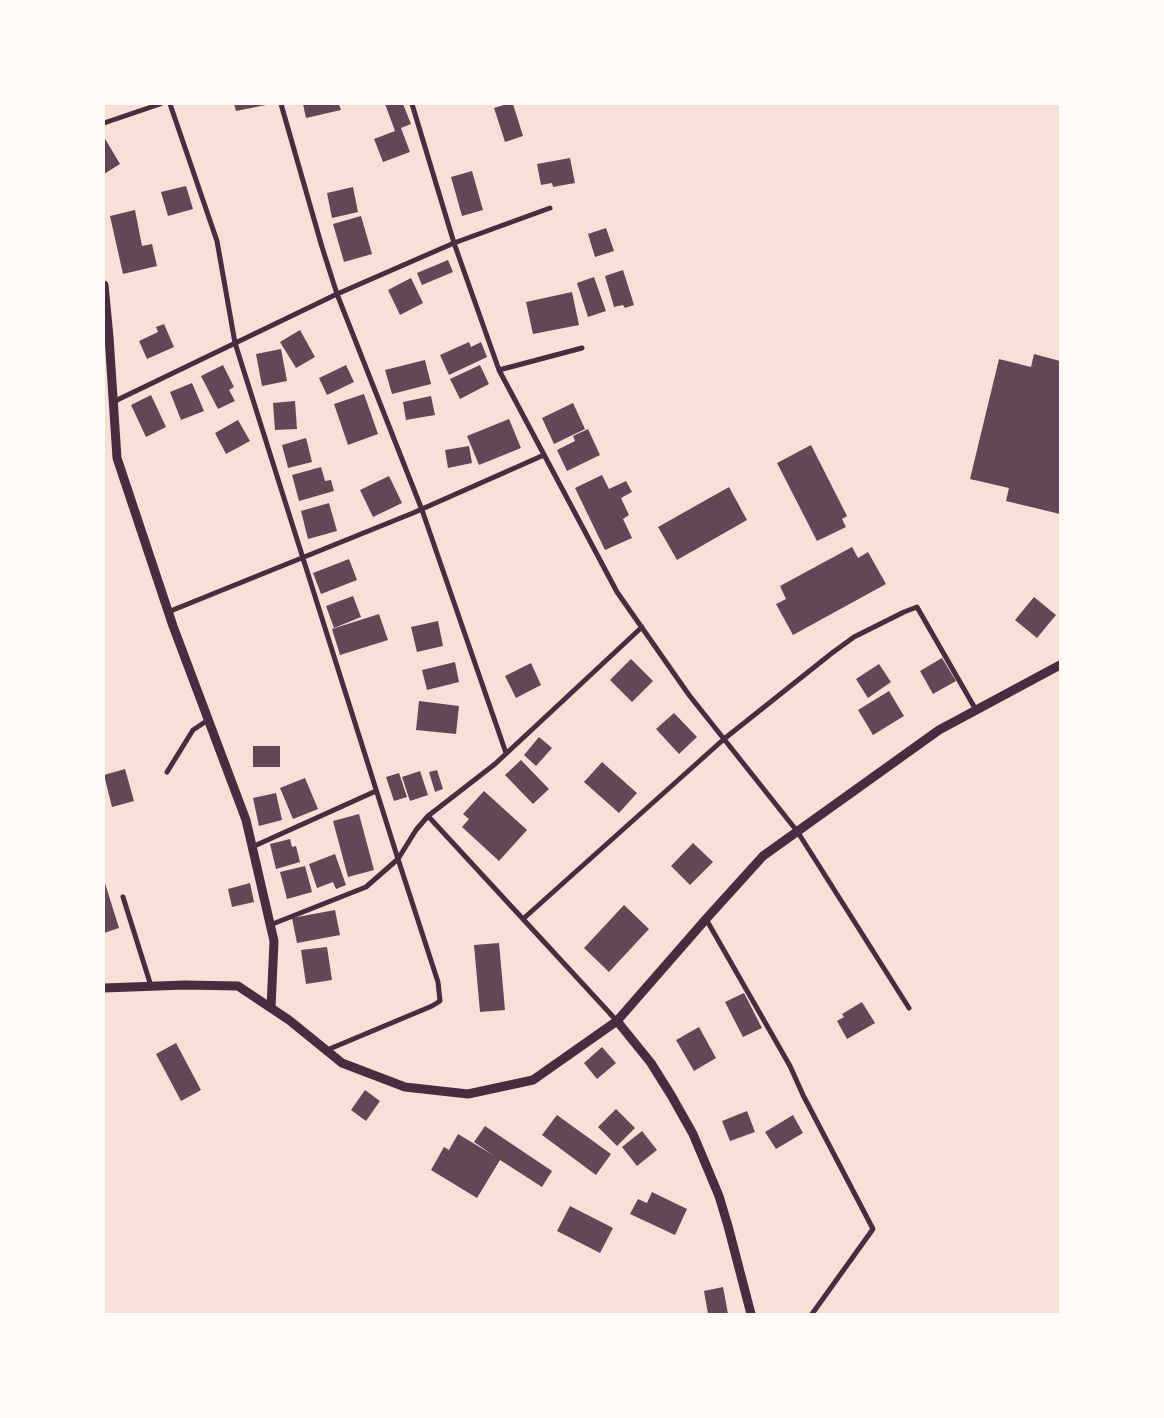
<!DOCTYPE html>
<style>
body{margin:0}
#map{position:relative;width:1164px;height:1418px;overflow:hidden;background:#f7e1d7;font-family:Raleway,sans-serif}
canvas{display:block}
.frame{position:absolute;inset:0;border:105px solid #fffaf5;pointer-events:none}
</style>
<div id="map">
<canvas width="1164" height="1418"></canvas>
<div class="frame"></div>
</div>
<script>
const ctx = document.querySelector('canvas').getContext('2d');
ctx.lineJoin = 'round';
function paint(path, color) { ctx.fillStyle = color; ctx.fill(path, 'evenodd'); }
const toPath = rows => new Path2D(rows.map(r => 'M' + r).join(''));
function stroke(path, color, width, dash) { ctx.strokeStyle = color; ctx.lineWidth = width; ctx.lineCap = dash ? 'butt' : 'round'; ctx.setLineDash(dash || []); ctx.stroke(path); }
paint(toPath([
 [234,104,265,104,266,105,236,111],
 [303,104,339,104,341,110,306,118],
 [385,104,403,104,411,124,401,128,410,152,383,162,374,139,395,131],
 [507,104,513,104,523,136,505,142,494,108],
 [104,137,120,164,104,174],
 [570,158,575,183,553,187,552,183,541,185,537,164],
 [472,171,483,210,462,216,451,177],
 [186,186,193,209,168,216,161,192],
 [353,187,358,212,332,218,327,193],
 [135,210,142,246,152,244,157,266,123,274,110,216],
 [361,216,372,254,344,262,333,224],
 [606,228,614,251,595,257,588,234],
 [448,260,453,272,422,285,417,273],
 [623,270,634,305,625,308,623,305,614,307,605,276],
 [594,277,606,311,588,317,577,283],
 [411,278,423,303,400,315,388,290],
 [572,292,579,325,533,334,526,302],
 [164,324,174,347,147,359,139,341,158,332,156,327],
 [300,330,315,357,296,368,280,342],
 [469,342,471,347,481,342,487,357,449,375,440,355],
 [281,349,287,381,262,386,256,354],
 [1034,354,1060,361,1060,514,1006,501,1009,488,970,479,999,359,1031,367],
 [425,360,431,384,392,394,385,370],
 [223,365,234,387,229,390,235,401,218,409,201,376],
 [346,365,354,382,327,395,319,378],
 [480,365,489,384,460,399,450,379],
 [192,383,204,411,181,420,170,392],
 [364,394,378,434,348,445,334,404],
 [151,395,166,427,146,437,131,405],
 [431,396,435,415,406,420,403,402],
 [295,401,297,429,275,430,273,403],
 [573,403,585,429,554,444,542,418],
 [509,419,521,448,479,465,467,436],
 [238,420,250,441,226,454,215,433],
 [588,429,600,455,567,471,557,450,575,441,573,436],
 [306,438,312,462,288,468,282,445],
 [811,445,847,516,842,519,846,527,817,541,777,463],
 [469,446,472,463,448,468,445,450],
 [321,467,325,481,331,480,334,491,299,501,292,475],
 [602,475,609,489,626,481,632,492,621,498,629,515,623,519,632,538,605,550,575,488],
 [389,476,402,503,373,517,360,490],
 [729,487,747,520,677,560,658,527],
 [329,503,337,531,308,539,301,511],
 [852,547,858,558,868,552,886,584,793,635,776,604,786,599,780,586],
 [349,559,357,580,321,594,313,573],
 [353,596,361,617,334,628,326,606],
 [1034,597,1056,615,1037,638,1015,620],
 [379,614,388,640,340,655,332,629],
 [438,621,443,646,417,652,411,627],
 [942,658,956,681,933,694,920,671],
 [631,659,653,681,632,702,610,680],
 [455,662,459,682,427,690,422,670],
 [531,663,541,685,516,698,505,676],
 [879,664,891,682,868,698,856,679],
 [889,691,904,716,873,735,858,710],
 [419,701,459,706,456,734,416,730],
 [674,713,697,737,679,754,656,729],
 [539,737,552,748,536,766,524,755],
 [253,746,280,746,280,767,253,767],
 [521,760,549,789,533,804,505,775],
 [602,762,637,793,619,813,584,782],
 [125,769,134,801,112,807,104,775],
 [437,770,443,789,435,792,429,772],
 [420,771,428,795,410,801,402,777],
 [399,773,407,797,394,801,386,777],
 [305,778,318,809,293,819,280,788],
 [484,791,527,830,499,861,462,827,469,819,463,814],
 [276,793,282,820,259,826,253,798],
 [359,814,374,870,348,877,333,821],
 [290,839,292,847,296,846,300,862,276,869,270,844],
 [693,843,713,862,690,885,671,866],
 [335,854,346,885,336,889,333,882,317,888,309,864],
 [305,866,312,892,287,899,280,872],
 [104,880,119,928,104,933],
 [250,883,254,902,232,907,228,889],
 [624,905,649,929,609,972,584,948],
 [335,910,340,935,297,943,292,918],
 [499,943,505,1010,480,1012,474,945],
 [327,947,332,980,306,984,301,950],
 [744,993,762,1028,743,1037,725,1002],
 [862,1002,875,1023,847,1039,837,1021,844,1017,842,1014],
 [699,1027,716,1058,694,1071,676,1040],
 [176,1043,201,1090,181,1101,156,1054],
 [602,1047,616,1063,597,1079,584,1063],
 [365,1090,380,1101,366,1121,351,1110],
 [616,1109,635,1128,617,1146,598,1127],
 [747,1111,755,1132,730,1141,722,1121],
 [557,1115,611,1154,596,1175,542,1135],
 [793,1115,803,1133,776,1149,765,1132],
 [485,1126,552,1171,542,1187,500,1160,477,1198,431,1170,444,1147,449,1150,458,1134,493,1155,474,1142],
 [642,1131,657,1150,637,1166,622,1147],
 [652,1192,687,1209,675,1235,630,1214,638,1199,647,1203],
 [570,1206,613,1228,600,1253,557,1231],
 [723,1287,728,1314,708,1314,704,1291]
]), '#644757');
stroke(toPath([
 [170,104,217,241,235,343,398,859,438,982,440,1001,432,1006,327,1050],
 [281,104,322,247,337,294,422,510,506,753],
 [412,104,454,243,499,370,617,592,689,695,797,831,909,1008],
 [104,123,160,104],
 [499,370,582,348],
 [113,402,337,294,454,243,550,208],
 [168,612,413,513,544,455],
 [167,772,193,730,208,720],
 [428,816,617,1021],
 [252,847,376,791],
 [123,897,151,986],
 [523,919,724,739,832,653,854,637,904,612,917,607,976,710],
 [706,919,790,1066,803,1095,873,1229,812,1314],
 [270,925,366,887,398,859,416,830,428,816,495,764,642,627]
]), '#4a2c40', 5);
stroke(toPath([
 [104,285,109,337,117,458,173,626,246,820,274,941,271,1008],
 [104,988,185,985,238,986,289,1020,342,1063,405,1087,468,1094,533,1080,617,1021,706,919,763,856,939,730,1060,665],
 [617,1021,651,1063,671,1095,693,1134,719,1196,728,1226,751,1314]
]), '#4a2c40', 9);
</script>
